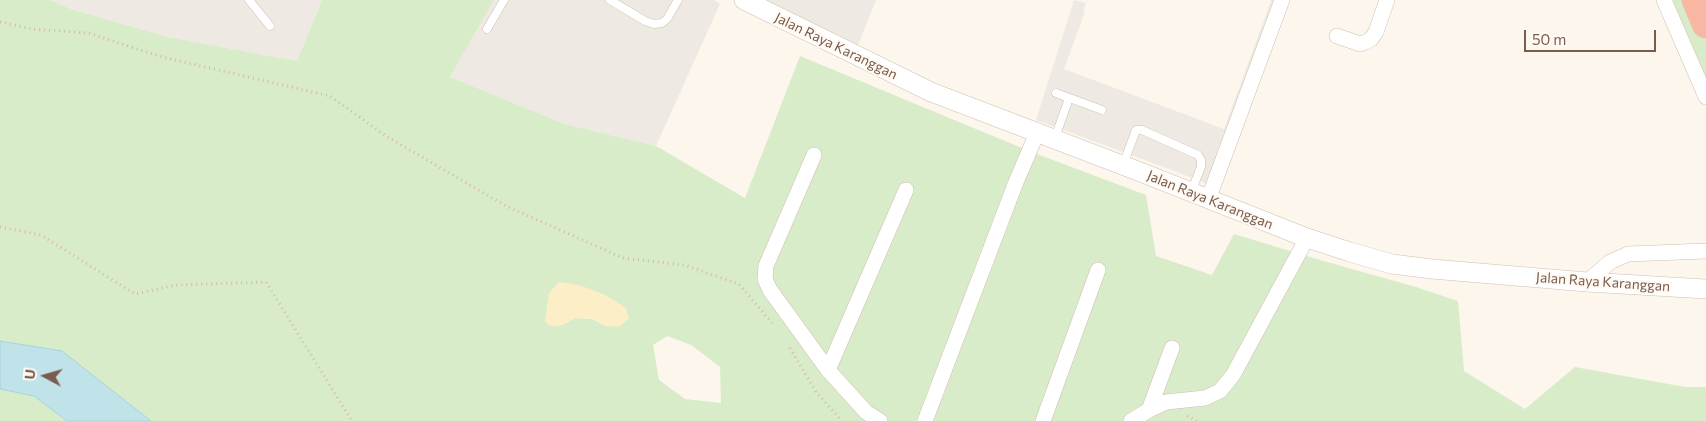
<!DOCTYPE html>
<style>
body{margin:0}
#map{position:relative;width:1706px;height:421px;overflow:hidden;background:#fdf6ec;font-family:Commissioner,sans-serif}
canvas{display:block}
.north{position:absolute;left:20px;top:351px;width:50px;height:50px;-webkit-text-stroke:4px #fffaf3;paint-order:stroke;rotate:276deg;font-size:14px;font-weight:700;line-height:20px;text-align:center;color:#7a5c4d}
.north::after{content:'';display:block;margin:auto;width:18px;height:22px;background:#7a5c4d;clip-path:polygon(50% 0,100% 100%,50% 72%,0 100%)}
.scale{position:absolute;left:1524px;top:30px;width:132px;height:22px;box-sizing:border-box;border:2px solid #7a5c4d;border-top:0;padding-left:6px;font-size:15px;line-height:18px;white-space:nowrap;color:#7a5c4d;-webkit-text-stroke:4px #fffaf3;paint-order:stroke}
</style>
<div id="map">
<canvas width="1706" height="421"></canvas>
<div class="north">U</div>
<div class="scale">50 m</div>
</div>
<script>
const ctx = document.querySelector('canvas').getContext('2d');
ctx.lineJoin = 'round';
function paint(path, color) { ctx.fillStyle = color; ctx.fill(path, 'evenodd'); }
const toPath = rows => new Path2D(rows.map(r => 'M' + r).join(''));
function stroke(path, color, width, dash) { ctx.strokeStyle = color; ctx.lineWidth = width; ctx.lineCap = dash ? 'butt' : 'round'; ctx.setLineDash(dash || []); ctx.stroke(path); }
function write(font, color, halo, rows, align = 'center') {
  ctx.font = font + ' Commissioner,sans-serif'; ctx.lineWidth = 4; ctx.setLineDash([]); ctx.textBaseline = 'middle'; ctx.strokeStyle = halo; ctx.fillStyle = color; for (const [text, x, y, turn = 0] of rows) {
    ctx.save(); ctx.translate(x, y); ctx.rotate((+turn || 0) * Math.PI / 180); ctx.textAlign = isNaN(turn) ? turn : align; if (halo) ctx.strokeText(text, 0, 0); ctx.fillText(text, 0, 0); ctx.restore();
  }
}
paint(toPath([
 [50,0,322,0,297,61,168,37,71,9],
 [494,0,714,0,720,4,656,146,565,124,450,77],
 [763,0,876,0,858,45],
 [1074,0,1086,3,1083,11,1085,12,1064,69,1224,129,1271,1,1270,0,1285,0,1212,186,1172,170,1036,120]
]), '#efe9e4');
paint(toPath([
 [0,0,50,0,71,9,168,37,297,61,322,0,494,0,450,77,565,124,656,146,745,198,800,56,1029,151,1146,195,1156,256,1212,275,1234,234,1320,260,1416,287,1458,301,1464,371,1525,409,1575,367,1685,387,1706,387,1706,421,151,421,62,351,0,341],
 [605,295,629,318,619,326,606,326,592,319,575,318,562,325,550,326],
 [667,336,691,345,720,367,721,403,685,399,659,380,653,345],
 [1664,0,1706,0,1706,97],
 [0,389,34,396,67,421,0,421]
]), '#d8ecc9');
paint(toPath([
 [559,282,579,285,605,295,626,308,629,318,619,327,606,326,592,319,575,318,563,325,550,326,545,321,549,293]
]), '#fcefc7');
const water = toPath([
 [0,341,62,351,151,421,67,421,34,396,0,389,0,341]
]);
paint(water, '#bfe3e8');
stroke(water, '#a5d3da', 1);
const service = toPath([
 [249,0,270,26],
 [610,0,645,21,654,24,662,23,667,19,678,0],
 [487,29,504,0],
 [1056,93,1102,110],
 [1055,138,1069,98],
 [1123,165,1136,130,1142,130,1198,155,1201,160,1201,167,1191,192]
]);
const minor = toPath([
 [1664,0,1706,97],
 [1337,36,1360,44,1366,42,1371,39,1376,32,1387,0],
 [814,155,766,266,765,279,770,290,828,370],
 [1208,200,1282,0],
 [1587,282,1610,262,1628,254,1706,251],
 [1149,410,1172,348],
 [880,421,866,412,828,370,906,190],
 [925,421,1016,182,1037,133],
 [1043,421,1098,270],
 [1131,421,1149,410,1166,402,1205,398,1220,391,1233,375,1307,238]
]);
const tertiary = toPath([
 [744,0,931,92,1143,173,1307,238,1350,252,1392,264,1432,269,1587,282,1706,289]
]);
const motorway = toPath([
 [1696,0,1706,24]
]);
stroke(service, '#d1beb0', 9);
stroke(minor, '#d1beb0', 16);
stroke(tertiary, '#d1beb0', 20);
stroke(motorway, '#dad1cd', 29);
stroke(toPath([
 [0,22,32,29,88,33,162,57,330,96,386,136,506,206,623,258,684,265,739,284,772,323],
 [0,227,41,235,135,294,176,285,266,282,352,421],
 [790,348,816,392,842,421],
 [1187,416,1197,421]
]), '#d9b8a5', 3, [1, 4]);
stroke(service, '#fff', 8);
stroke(minor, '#fff', 15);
stroke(tertiary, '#fff', 19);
stroke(motorway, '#f7b7a3', 28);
write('14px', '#7a5c4d', '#fffaf3', [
 ["Jalan Raya Karanggan",836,46,26],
 ["Jalan Raya Karanggan",1210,200,22],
 ["Jalan Raya Karanggan",1603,282,4]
]);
</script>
